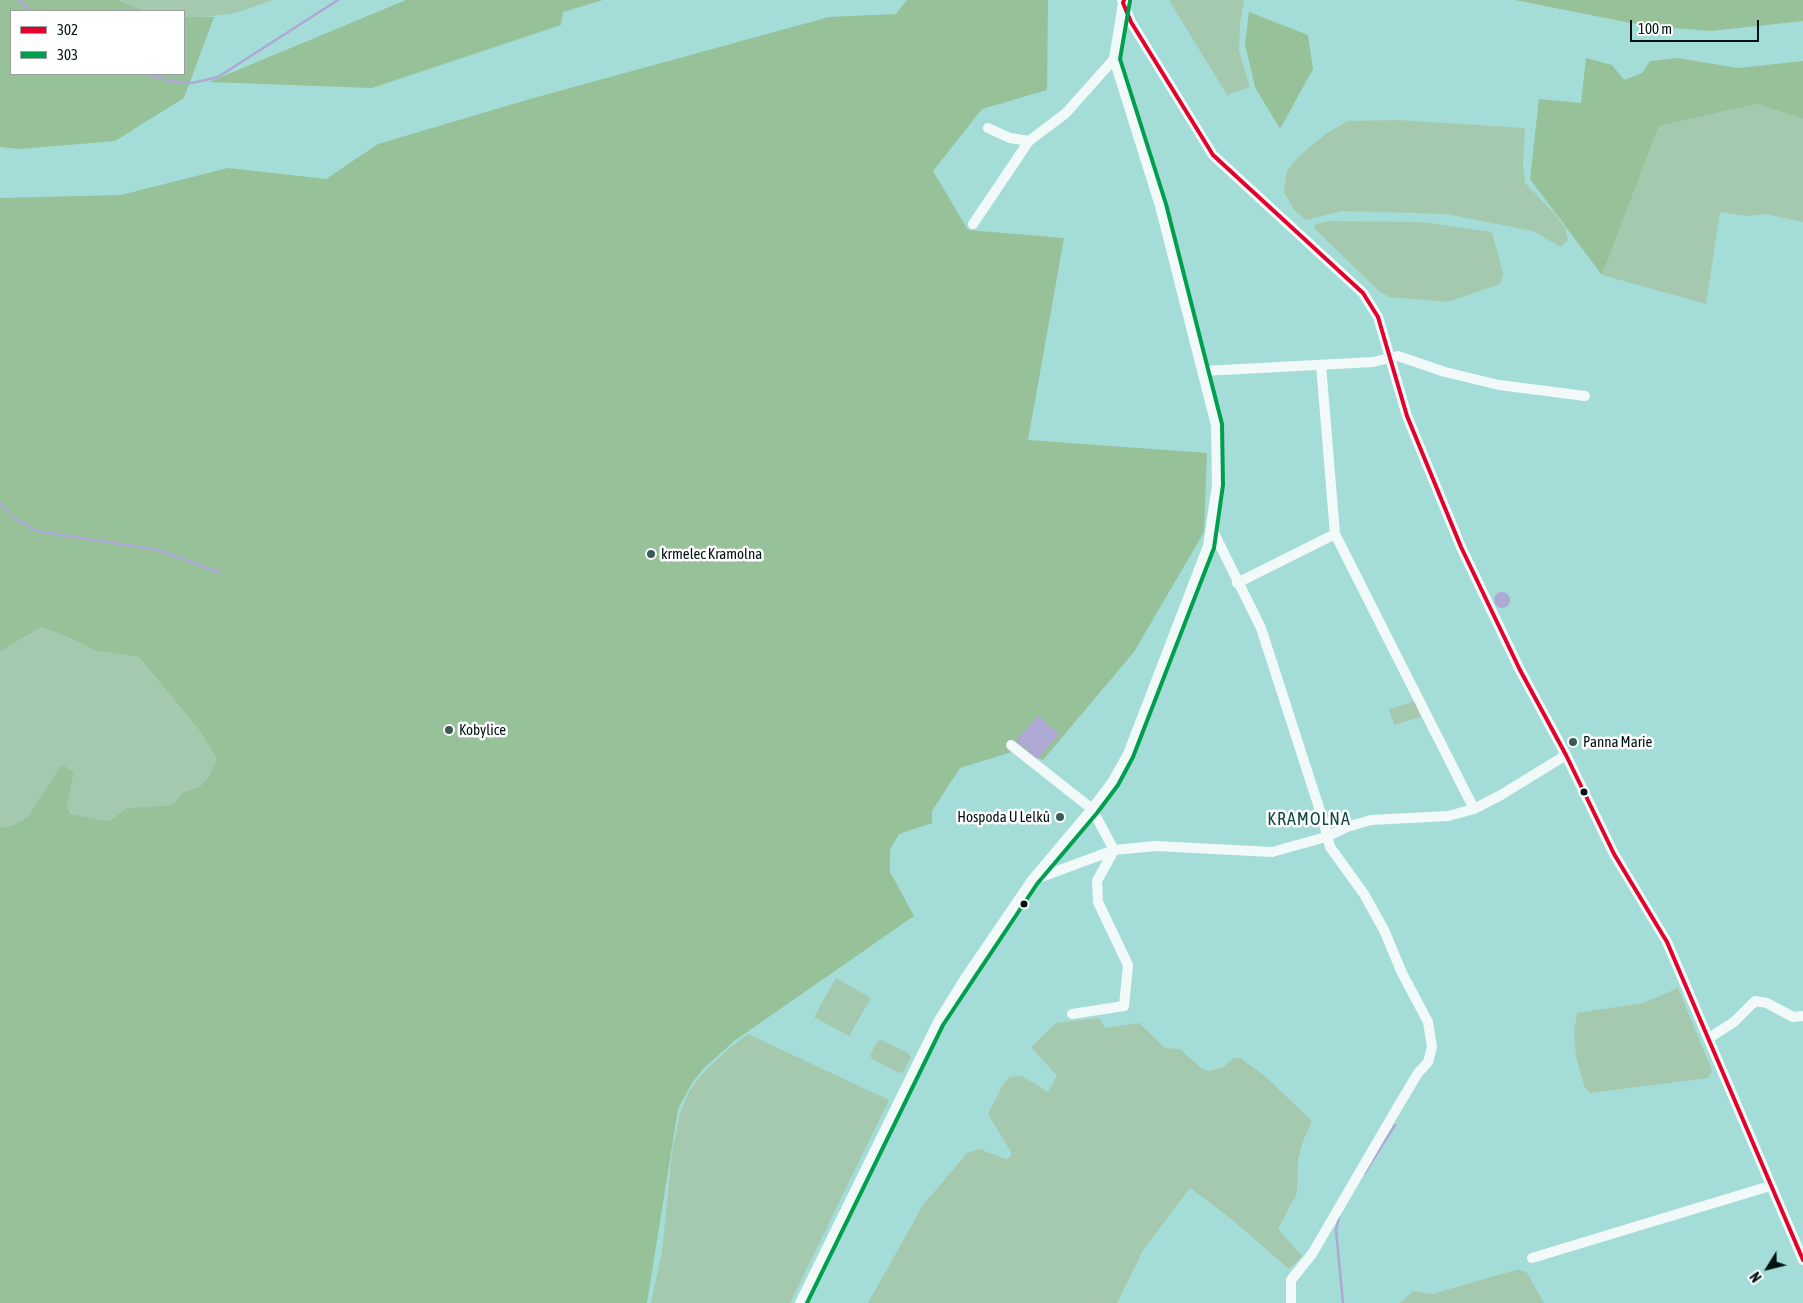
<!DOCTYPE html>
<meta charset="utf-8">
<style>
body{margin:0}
#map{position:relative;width:1803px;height:1303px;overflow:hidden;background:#a4ddd7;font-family:"Asap Condensed",sans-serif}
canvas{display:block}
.legend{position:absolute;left:10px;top:10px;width:175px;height:65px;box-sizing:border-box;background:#fff;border:1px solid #99a1a0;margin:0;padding:6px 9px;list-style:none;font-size:15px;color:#001312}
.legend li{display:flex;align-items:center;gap:10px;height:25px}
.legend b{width:25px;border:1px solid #99a1a0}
.north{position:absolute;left:1743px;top:1243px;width:50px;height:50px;-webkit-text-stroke:4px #fff;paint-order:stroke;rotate:234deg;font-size:14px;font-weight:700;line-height:20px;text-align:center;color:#001312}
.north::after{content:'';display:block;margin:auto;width:18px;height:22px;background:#001312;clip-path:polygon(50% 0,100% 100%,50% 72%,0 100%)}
.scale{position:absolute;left:1630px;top:20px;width:129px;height:22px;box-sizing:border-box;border:2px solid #001312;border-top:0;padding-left:6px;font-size:15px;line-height:18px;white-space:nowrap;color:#001312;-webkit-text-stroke:4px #fff;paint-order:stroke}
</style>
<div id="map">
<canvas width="1803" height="1303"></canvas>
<ul class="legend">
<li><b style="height:6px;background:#e4002b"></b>302</li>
<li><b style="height:6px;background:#009f4e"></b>303</li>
</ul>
<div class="north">N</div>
<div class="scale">100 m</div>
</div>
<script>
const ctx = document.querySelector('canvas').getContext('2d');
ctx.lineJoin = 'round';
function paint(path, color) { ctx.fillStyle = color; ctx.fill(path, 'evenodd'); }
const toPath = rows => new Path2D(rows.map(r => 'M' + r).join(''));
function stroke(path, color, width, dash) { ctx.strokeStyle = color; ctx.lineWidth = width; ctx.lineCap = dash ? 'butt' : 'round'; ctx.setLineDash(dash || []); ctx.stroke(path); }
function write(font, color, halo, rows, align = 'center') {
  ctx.font = font + ' "Asap Condensed",sans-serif'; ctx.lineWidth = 5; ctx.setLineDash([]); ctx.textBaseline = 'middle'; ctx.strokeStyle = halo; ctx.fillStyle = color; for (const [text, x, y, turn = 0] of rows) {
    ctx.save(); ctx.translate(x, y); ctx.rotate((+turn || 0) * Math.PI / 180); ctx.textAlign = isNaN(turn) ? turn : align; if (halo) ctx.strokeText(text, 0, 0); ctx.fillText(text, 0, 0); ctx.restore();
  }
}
paint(toPath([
 [117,0,273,0,236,13,203,17,184,17,184,11,145,11],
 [1169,0,1244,0,1240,24,1239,51,1250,87,1227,95],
 [1757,104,1803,119,1803,222,1765,214,1747,216,1720,212,1706,304,1602,275,1659,126],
 [1398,120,1525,128,1523,164,1525,183,1555,214,1565,228,1568,240,1560,247,1533,231,1446,214,1342,211,1306,220,1294,210,1284,192,1287,171,1299,156,1327,133,1348,121],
 [1328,221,1422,222,1492,232,1503,274,1500,284,1448,302,1389,297,1379,291,1314,228,1316,224],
 [41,627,68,637,96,651,139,657,199,730,217,759,209,776,200,787,184,792,172,805,127,808,109,821,72,814,67,806,74,772,62,764,28,816,14,825,0,828,0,652],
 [1416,701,1421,717,1394,725,1389,709],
 [836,978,871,998,849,1036,814,1017],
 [1678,988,1711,1068,1712,1072,1708,1078,1590,1093,1585,1088,1576,1057,1574,1032,1577,1013,1643,1003],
 [1099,1018,1105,1028,1139,1023,1165,1048,1180,1049,1202,1069,1208,1071,1222,1068,1234,1058,1240,1058,1265,1076,1311,1120,1311,1124,1303,1141,1298,1159,1297,1193,1278,1229,1302,1256,1289,1269,1230,1218,1190,1188,1143,1250,1117,1303,868,1303,923,1205,967,1153,979,1149,1006,1159,1011,1156,1011,1152,988,1114,1004,1083,1010,1077,1022,1076,1048,1092,1057,1076,1031,1047,1056,1023],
 [748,1034,889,1100,790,1303,651,1303,662,1252,672,1152,680,1113,690,1090,701,1075,727,1050],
 [881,1040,908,1053,911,1057,903,1072,899,1073,872,1059,870,1055,877,1042],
 [1519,1269,1527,1273,1544,1303,1400,1303,1413,1291,1432,1294]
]), '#a5c9af');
paint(toPath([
 [0,0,117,0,145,11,11,11,11,74,184,74,184,17,214,17,184,98,115,141,20,149,0,147],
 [406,0,603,0,563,12,561,25,372,88,209,82],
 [907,0,1048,0,1047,90,982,109,933,171,968,230,1064,238,1028,440,1207,453,1204,532,1134,652,1043,760,1015,751,960,768,932,811,932,823,899,834,890,850,890,872,914,916,734,1041,703,1069,692,1083,678,1109,647,1303,0,1303,0,828,14,825,28,816,62,764,74,772,67,806,71,814,109,821,127,808,172,805,184,792,200,787,209,776,217,759,199,730,139,657,96,651,68,637,41,627,0,652,0,198,121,195,228,168,326,179,378,144,530,99,829,17,896,14],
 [1515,0,1803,0,1803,21,1711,31,1646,26],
 [1249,12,1308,35,1313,69,1280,129,1255,87,1245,44],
 [1586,58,1612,65,1624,80,1642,73,1650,61,1678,58,1738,68,1803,61,1803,119,1757,104,1659,126,1602,275,1530,179,1539,99,1581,103]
]), '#97c198');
paint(toPath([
 '1494 600a8 8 0 1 1 16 0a8 8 0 1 1-16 0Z',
 [1038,716,1059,734,1037,759,1016,741]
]), '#aea8d4');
stroke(toPath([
 [19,0,30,11],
 [147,74,169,81,192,83,218,77,338,0],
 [0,503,14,518,37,531,159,550,221,573],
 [1364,1174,1395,1125],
 [1339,1217,1336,1230,1343,1303]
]), '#aea8d4', 2.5);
stroke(toPath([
 [1122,0,1131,22,1213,155,1363,293,1378,317,1407,416,1461,547,1520,670,1566,755,1614,854,1667,942,1803,1260],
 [988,128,1010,138,1029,141],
 [973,224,1029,141,1066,113,1114,59],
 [1321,365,1335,534,1474,809],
 [1203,371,1373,362,1398,356,1445,372,1499,385,1585,396],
 [1212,529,1261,628,1323,820,1330,847,1364,894,1384,930,1402,973,1428,1022,1432,1047,1428,1062,1418,1073,1400,1103,1312,1254,1291,1280,1291,1303],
 [1237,583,1335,534],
 [1011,745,1092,809,1114,850,1097,881,1098,902,1128,965,1124,1006,1072,1014],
 [1033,880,1114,850,1156,846,1272,852,1326,837,1347,827,1371,820,1448,816,1474,809,1501,795,1566,755],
 [1709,1038,1734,1022,1755,1001,1767,1003,1793,1017,1803,1016],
 [1532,1258,1770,1186],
 [800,1303,938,1022,966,977,1032,880,1092,809,1113,781,1128,754,1208,546,1217,485,1216,425,1160,206,1114,59,1123,3]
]), '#f1faf9', 10);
stroke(toPath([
 [1124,0,1123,3,1131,22,1213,155,1363,293,1378,317,1407,416,1461,547,1520,670,1566,755,1614,854,1667,942,1803,1260]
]), '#e4002b', 4);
stroke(toPath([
 [807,1303,943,1025,1037,884,1097,813,1118,785,1133,757,1214,548,1223,485,1222,424,1166,204,1120,59,1130,1]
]), '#009f4e', 4);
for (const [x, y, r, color] of [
 [651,554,5,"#395a57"],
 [449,730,5,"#395a57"],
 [1573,742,5,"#395a57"],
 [1584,792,4.5,"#001312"],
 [1060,817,5,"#395a57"],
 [1024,904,4.5,"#001312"]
]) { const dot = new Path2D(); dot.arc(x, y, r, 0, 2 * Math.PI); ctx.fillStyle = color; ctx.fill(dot); stroke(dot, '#fff', 2); }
write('15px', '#001312', '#fff', [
 ["krmelec Kramolna",661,554],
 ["Kobylice",459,730],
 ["Panna Marie",1583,742],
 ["Hospoda U Lelků",1050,817,"right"]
], 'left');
ctx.letterSpacing = '1px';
write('18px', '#0e4b47', '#fff', [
 ["KRAMOLNA",1309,819]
]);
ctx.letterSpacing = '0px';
</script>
